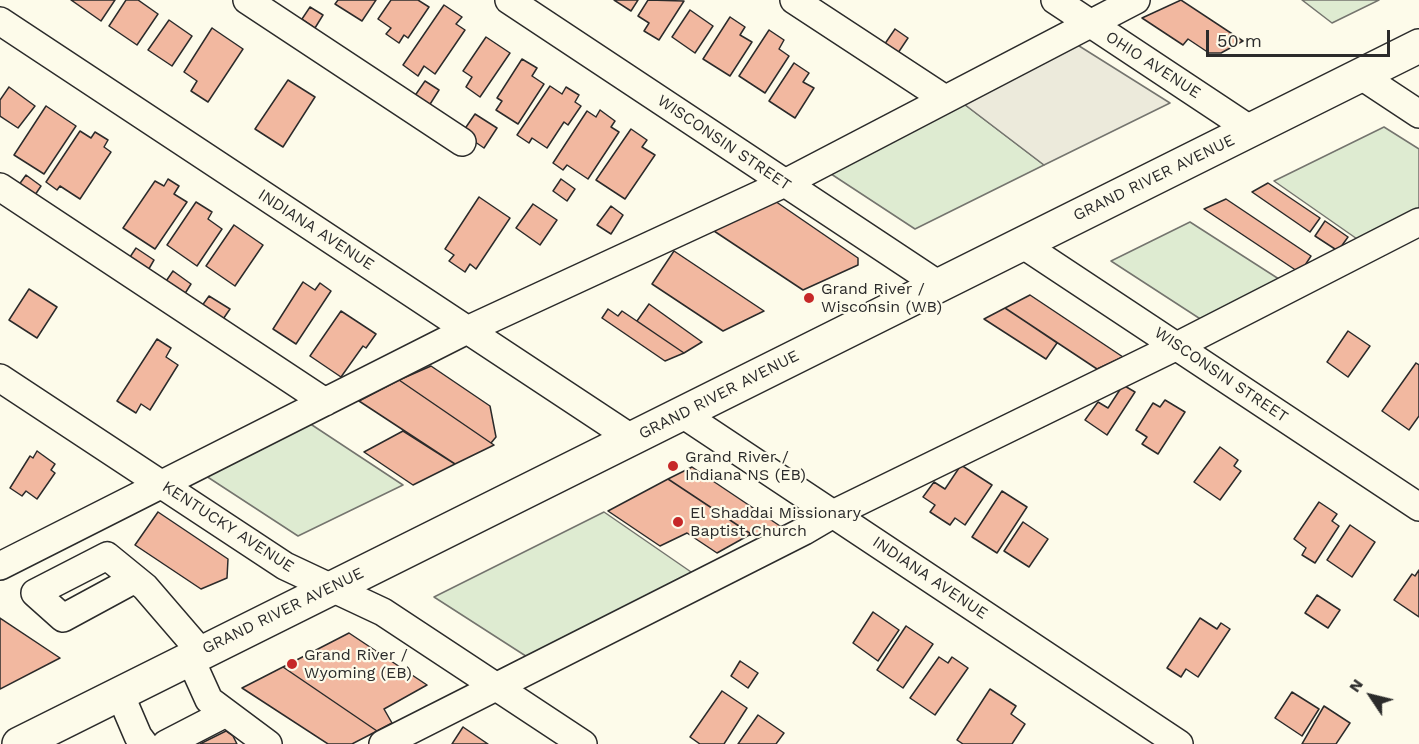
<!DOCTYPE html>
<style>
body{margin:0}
#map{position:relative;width:1419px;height:744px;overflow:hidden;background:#fdfbea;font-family:"Work Sans",sans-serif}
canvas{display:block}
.north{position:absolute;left:1341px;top:666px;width:60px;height:60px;-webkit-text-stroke:4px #fdfbea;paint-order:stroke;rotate:305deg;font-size:16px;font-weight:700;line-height:24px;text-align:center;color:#2b2b2b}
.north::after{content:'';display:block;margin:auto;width:21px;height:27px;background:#2b2b2b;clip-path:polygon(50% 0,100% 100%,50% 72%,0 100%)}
.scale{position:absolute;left:1206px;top:30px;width:184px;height:27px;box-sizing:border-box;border:3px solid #2b2b2b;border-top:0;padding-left:8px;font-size:18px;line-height:21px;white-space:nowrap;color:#2b2b2b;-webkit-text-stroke:4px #fdfbea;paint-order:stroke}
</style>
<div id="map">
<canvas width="1419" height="744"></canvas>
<div class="north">N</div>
<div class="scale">50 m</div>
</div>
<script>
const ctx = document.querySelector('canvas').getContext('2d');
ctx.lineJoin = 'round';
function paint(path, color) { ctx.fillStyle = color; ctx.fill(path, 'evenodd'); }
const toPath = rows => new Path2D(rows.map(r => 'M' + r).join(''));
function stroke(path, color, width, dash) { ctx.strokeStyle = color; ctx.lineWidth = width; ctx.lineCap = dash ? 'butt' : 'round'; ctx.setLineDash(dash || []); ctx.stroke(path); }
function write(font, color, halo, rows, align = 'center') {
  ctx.font = font + ' "Work Sans",sans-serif'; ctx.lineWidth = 4.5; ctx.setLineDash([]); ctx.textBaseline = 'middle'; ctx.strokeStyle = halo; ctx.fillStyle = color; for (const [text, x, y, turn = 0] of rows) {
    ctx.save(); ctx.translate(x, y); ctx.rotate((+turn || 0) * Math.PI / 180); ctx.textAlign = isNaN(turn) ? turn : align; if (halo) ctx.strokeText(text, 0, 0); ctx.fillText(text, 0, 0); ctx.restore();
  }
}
const green = toPath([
 [1302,0,1379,0,1332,23,1302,0],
 [960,101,1044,165,915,229,825,170,960,101],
 [1384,127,1419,149,1419,213,1360,241,1274,181,1384,127],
 [1190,222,1282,281,1205,322,1111,261,1190,222],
 [309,423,403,485,298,536,206,476,309,423],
 [604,512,694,574,532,660,434,597,604,512]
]);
paint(green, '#deebd1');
stroke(green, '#74746e', 1.5);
const parking = toPath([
 [1076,44,1170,103,1044,165,960,101,1076,44]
]);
paint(parking, '#eceadb');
stroke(parking, '#74746e', 1.5);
const building = toPath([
 [71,0,115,0,101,21,71,0],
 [126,0,138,0,158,14,137,45,109,26,126,0],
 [338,0,376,0,362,21,335,4,338,0],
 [391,0,418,0,429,7,408,38,404,35,399,43,386,34,391,28,378,19,391,0],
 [614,0,638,0,631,11,614,0],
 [648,0,684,1,659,40,644,31,649,23,638,16,648,0],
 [1181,0,1243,41,1221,53,1209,53,1188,39,1183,45,1142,18,1181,0],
 [444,5,462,17,456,24,465,30,435,74,424,66,418,76,403,65,444,5],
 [310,7,323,15,315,28,302,19,310,7],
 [690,10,713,26,695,53,672,37,690,10],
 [730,17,745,27,740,35,752,42,730,76,703,59,730,17],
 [169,20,192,36,172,66,148,50,169,20],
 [212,28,243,49,208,102,191,91,197,81,184,72,212,28],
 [895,29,908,38,894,59,880,51,895,29],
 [769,30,784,40,779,49,789,56,765,93,739,76,769,30],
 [486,37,510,53,480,97,466,87,472,77,463,71,486,37],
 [522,59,537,68,532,76,544,84,518,124,496,110,502,101,497,98,522,59],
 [794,63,809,73,803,82,814,88,795,118,769,101,794,63],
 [288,80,315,97,283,147,255,129,288,80],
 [425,81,439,90,427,109,412,100,425,81],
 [550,86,562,94,566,87,579,95,575,102,581,106,568,125,564,122,547,148,532,138,529,143,517,135,550,86],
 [9,87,35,106,18,128,0,116,0,100,9,87],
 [46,106,76,126,44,174,14,155,46,106],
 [600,110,615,121,611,127,619,132,588,179,567,165,563,170,553,163,587,111,596,117,600,110],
 [475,114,497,128,484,148,462,133,475,114],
 [631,129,647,140,642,147,655,155,625,199,596,180,631,129],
 [80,131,91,138,95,132,108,140,104,147,111,152,80,199,60,186,57,190,46,182,80,131],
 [26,175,41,186,29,204,13,193,26,175],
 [168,179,179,186,174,194,187,202,155,249,123,228,155,181,164,186,168,179],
 [561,179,575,189,567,201,553,191,561,179],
 [1268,183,1320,218,1310,232,1252,192,1268,183],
 [479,197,510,218,476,269,470,264,465,272,449,261,454,255,445,249,479,197],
 [772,199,858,258,858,265,803,290,711,229,772,199],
 [1226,199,1311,256,1300,273,1204,209,1226,199],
 [196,202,212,212,208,219,222,229,197,266,167,245,196,202],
 [533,204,557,220,540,245,516,228,533,204],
 [611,206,623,215,611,234,597,225,611,206],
 [1325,221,1348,237,1338,251,1315,236,1325,221],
 [234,225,263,245,235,286,206,266,234,225],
 [136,248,154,260,143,279,124,266,136,248],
 [674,251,764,311,723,331,652,284,674,251],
 [173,271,191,284,179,303,160,290,173,271],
 [303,282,315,290,320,283,331,291,296,344,273,329,303,282],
 [29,289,57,307,37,338,9,320,29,289],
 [1030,295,1123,357,1097,369,1005,308,1030,295],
 [209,296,230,309,217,328,196,314,209,296],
 [649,304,702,342,684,353,637,321,649,304],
 [1005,308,1057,343,1046,359,984,319,1005,308],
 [608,309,618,316,622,311,684,353,665,361,602,318,608,309],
 [341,311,376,334,366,348,363,346,341,377,310,356,341,311],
 [1348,331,1370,346,1348,377,1327,362,1348,331],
 [157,339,171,348,166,357,178,365,150,410,141,404,136,413,117,401,157,339],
 [1416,363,1419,365,1419,416,1409,430,1382,411,1416,363],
 [431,366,490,406,496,437,491,443,399,380,431,366],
 [399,380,491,443,494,445,455,464,359,401,399,380],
 [1123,385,1135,392,1107,435,1085,420,1098,402,1108,408,1123,385],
 [1165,400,1185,412,1158,454,1142,444,1147,437,1136,430,1153,403,1160,407,1165,400],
 [403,431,455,464,413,485,364,452,403,431],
 [1220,447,1238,460,1234,466,1241,471,1220,500,1194,482,1220,447],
 [37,451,55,464,51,470,55,473,37,499,26,491,22,496,10,488,30,456,33,458,37,451],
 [961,465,992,485,965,525,955,518,950,525,930,512,935,505,923,497,934,482,945,489,961,465],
 [692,467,783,528,758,539,668,479,692,467],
 [668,479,751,534,717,553,687,533,660,546,608,511,668,479],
 [1002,491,1027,507,997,553,972,537,1002,491],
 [1319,502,1337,514,1332,521,1339,526,1315,563,1302,555,1306,548,1294,539,1319,502],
 [158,512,228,559,227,578,201,589,135,545,158,512],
 [1023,522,1048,539,1029,567,1004,551,1023,522],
 [1350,525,1375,542,1352,577,1327,560,1350,525],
 [1419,570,1419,617,1394,600,1412,574,1415,576,1419,570],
 [1317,595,1340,610,1328,628,1305,613,1317,595],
 [873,612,899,630,878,661,853,643,873,612],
 [0,618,60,658,0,689,0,618],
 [1200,618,1217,629,1221,623,1230,629,1198,677,1186,669,1181,677,1167,668,1200,618],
 [906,626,933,644,903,688,877,670,906,626],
 [349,633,427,685,384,709,392,723,377,731,283,667,349,633],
 [939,657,948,663,952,657,968,668,935,715,910,698,939,657],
 [740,661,758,673,748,688,731,676,740,661],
 [283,667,377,731,352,744,328,744,242,688,283,667],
 [990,689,1016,706,1011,714,1025,724,1012,744,963,744,957,740,990,689],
 [722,691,747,708,724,744,700,744,690,737,722,691],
 [1292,692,1319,709,1302,736,1275,718,1292,692],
 [1324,706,1350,723,1336,744,1302,744,1324,706],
 [758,715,784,733,776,744,738,744,758,715],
 [463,727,488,744,452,744,463,727],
 [226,731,233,736,237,744,200,744,226,731]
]);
paint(building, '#f2b8a0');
stroke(building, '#2b2b2b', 1.5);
const minor = toPath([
 [247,0,462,142],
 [509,0,939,285],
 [794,0,945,99],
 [1055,0,1251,130],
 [0,21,631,438],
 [1360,75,1419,114],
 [0,187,325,402],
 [1022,244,1419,507],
 [0,378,285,566,383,612,583,744],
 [681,413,1179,744],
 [0,566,467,330,785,183,1136,0],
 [135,579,63,618,35,593,107,556,145,587,201,652],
 [190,658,209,700,268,744],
 [120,694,138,736,144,744],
 [166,744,226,713],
 [383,744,804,531,833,514,1177,346,1419,222]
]);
const major = toPath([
 [19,744,1419,46]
]);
stroke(minor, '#2b2b2b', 30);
stroke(major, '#2b2b2b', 36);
stroke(minor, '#fdfbea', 27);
stroke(major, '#fdfbea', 33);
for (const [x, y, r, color] of [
 [809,298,6,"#c62828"],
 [673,466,6,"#c62828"],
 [678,522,6,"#c62828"],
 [292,664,6,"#c62828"]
]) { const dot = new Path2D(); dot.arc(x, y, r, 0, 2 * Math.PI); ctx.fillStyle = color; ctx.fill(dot); stroke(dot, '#fdfbea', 2); }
write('16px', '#2b2b2b', '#fdfbea', [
 ["OHIO AVENUE",1153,65,33],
 ["WISCONSIN STREET",724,143,34],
 ["GRAND RIVER AVENUE",1154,178,-26],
 ["INDIANA AVENUE",316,230,33],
 ["WISCONSIN STREET",1221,375,34],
 ["GRAND RIVER AVENUE",719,395,-27],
 ["KENTUCKY AVENUE",228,527,33],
 ["INDIANA AVENUE",930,578,34],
 ["GRAND RIVER AVENUE",283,611,-26]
]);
write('16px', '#2b2b2b', '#fdfbea', [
 ["Grand River /",821,289],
 ["Wisconsin (WB)",821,307],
 ["Grand River /",685,457],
 ["Indiana NS (EB)",685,475],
 ["El Shaddai Missionary",690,513],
 ["Baptist Church",690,531],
 ["Grand River /",304,655],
 ["Wyoming (EB)",304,673]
], 'left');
</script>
